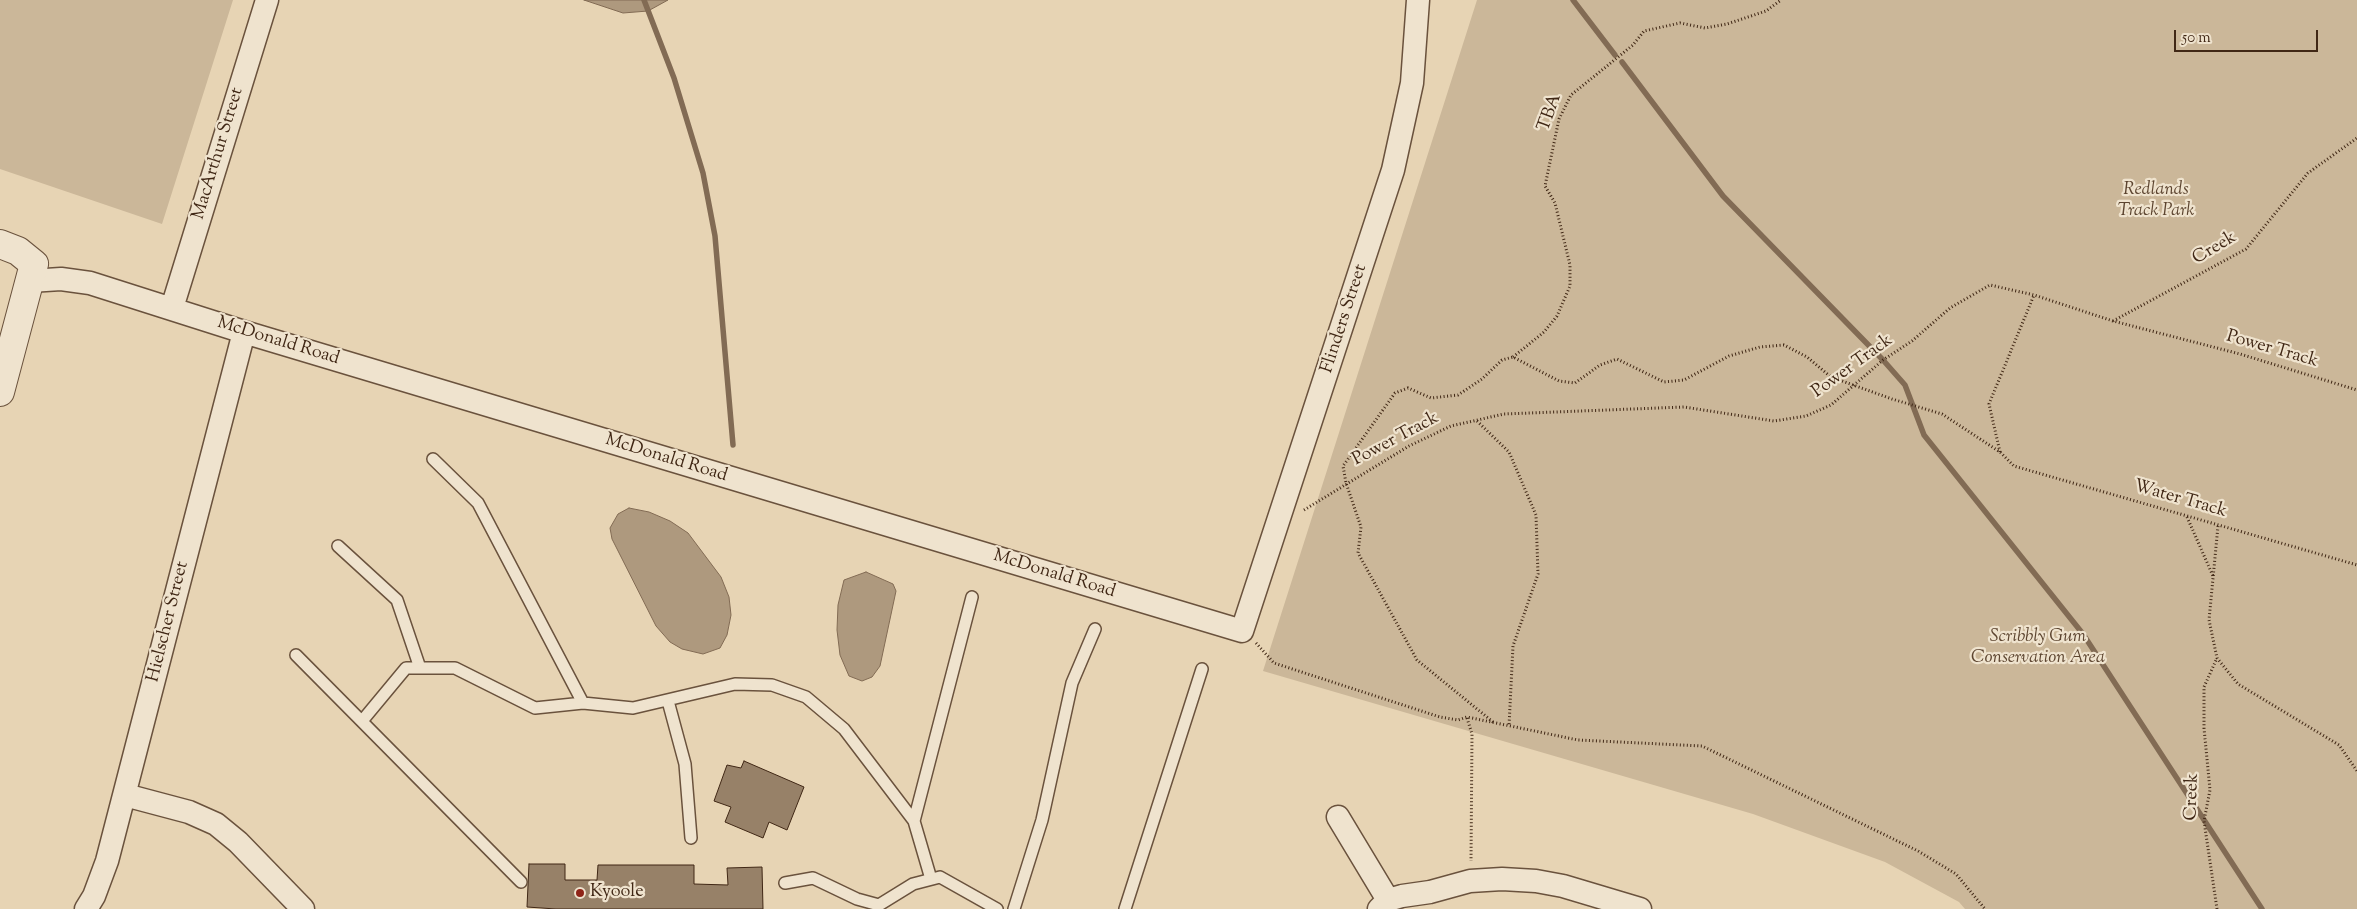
<!DOCTYPE html>
<style>
body{margin:0}
#map{position:relative;width:2357px;height:909px;overflow:hidden;background:#e7d4b4;font-family:"Sorts Mill Goudy",serif}
canvas{display:block}
.scale{position:absolute;left:2174px;top:30px;width:144px;height:22px;box-sizing:border-box;border:2px solid #402715;border-top:0;padding-left:6px;font-size:15px;line-height:18px;white-space:nowrap;color:#402715;-webkit-text-stroke:4px #efe3ce;paint-order:stroke}
</style>
<div id="map">
<canvas width="2357" height="909"></canvas>
<div class="scale">50 m</div>
</div>
<script>
const ctx = document.querySelector('canvas').getContext('2d');
ctx.lineJoin = 'round';
function paint(path, color) { ctx.fillStyle = color; ctx.fill(path, 'evenodd'); }
const toPath = rows => new Path2D(rows.map(r => 'M' + r).join(''));
function stroke(path, color, width, dash) { ctx.strokeStyle = color; ctx.lineWidth = width; ctx.lineCap = dash ? 'butt' : 'round'; ctx.setLineDash(dash || []); ctx.stroke(path); }
function write(font, color, halo, rows, align = 'center') {
  ctx.font = font + ' "Sorts Mill Goudy",serif'; ctx.lineWidth = 4.5; ctx.setLineDash([]); ctx.textBaseline = 'middle'; ctx.strokeStyle = halo; ctx.fillStyle = color; for (const [text, x, y, turn = 0] of rows) {
    ctx.save(); ctx.translate(x, y); ctx.rotate((+turn || 0) * Math.PI / 180); ctx.textAlign = isNaN(turn) ? turn : align; if (halo) ctx.strokeText(text, 0, 0); ctx.fillText(text, 0, 0); ctx.restore();
  }
}
paint(toPath([
 [0,0,233,0,162,224,0,169],
 [1477,0,2357,0,2357,909,1965,909,1959,902,1885,862,1753,814,1263,671]
]), '#cbb799');
const water = toPath([
 [584,0,668,0,648,11,623,13,584,0],
 [629,508,649,512,670,521,688,533,721,577,729,597,731,615,727,635,720,648,703,654,682,649,670,642,656,626,612,539,610,528,618,514,629,508],
 [866,572,893,584,896,591,880,666,872,677,862,681,849,676,840,655,837,630,838,605,844,580,866,572]
]);
paint(water, '#ae997e');
stroke(water, '#826b54', 1);
stroke(toPath([
 [644,0,674,78,703,173,715,236,733,445],
 [1573,0,1615,55],
 [1622,62,1723,196,1883,360,1905,385,1924,435,2083,634,2262,909]
]), '#826b54', 5.5);
const building = toPath([
 [744,761,804,787,787,830,769,822,763,838,725,822,731,807,714,801,727,765,741,768,744,761],
 [529,864,565,864,565,880,597,880,598,865,694,865,694,884,728,885,727,868,762,867,763,909,556,909,527,907,529,864]
]);
paint(building, '#978168');
stroke(building, '#402715', 1);
const service = toPath([
 [433,459,478,503,583,703],
 [338,546,397,600,420,668],
 [296,655,521,882],
 [668,701,685,764,691,838],
 [362,721,406,668,455,668,535,708,583,703,633,708,735,684,772,685,806,697,844,729,914,821],
 [931,879,914,821,972,597],
 [785,883,813,878,857,899,879,905,913,884,940,877,997,909],
 [1014,909,1042,820,1072,683,1095,629],
 [1125,909,1202,669]
]);
const minor = toPath([
 [30,281,61,279,90,283,244,332,1242,631,1393,170,1412,83,1418,0],
 [172,308,267,0],
 [125,795,189,812,216,824,238,842,303,909],
 [1338,817,1388,900],
 [86,909,94,896,107,861,244,332],
 [1379,909,1388,900,1402,896,1430,892,1470,881,1502,879,1536,881,1563,886,1640,909]
]);
const tertiary = toPath([
 [0,244,18,251,34,264,0,392]
]);
stroke(service, '#6a523d', 14);
stroke(minor, '#6a523d', 25);
stroke(tertiary, '#6a523d', 30);
stroke(toPath([
 [2113,321,2246,249,2308,173,2357,138],
 [1513,357,1544,332,1557,316,1570,286,1570,265,1555,203,1545,186,1559,119,1571,95,1633,45,1644,31,1680,23,1705,28,1727,24,1766,11,1781,0],
 [1477,421,1509,452,1536,515,1538,574,1513,646,1509,726],
 [2000,452,1989,404,2034,295],
 [1304,510,1409,446,1451,426,1504,414,1684,407,1774,421,1806,416,1831,405,1883,360,1912,341,1950,308,1990,285,2034,295,2113,321,2240,354,2357,390],
 [2187,517,2213,576],
 [2218,526,2209,620,2217,658,2238,684,2339,745,2357,771],
 [1256,643,1274,663,1440,717,1458,720,1467,717,1578,740,1702,746,1918,851,1956,874,1985,909],
 [1467,718,1472,734,1471,861],
 [1493,722,1417,660,1358,553,1361,527,1346,483,1343,466,1395,393,1408,388,1431,398,1458,395,1482,379,1502,360,1513,357,1559,381,1575,383,1600,365,1617,359,1664,382,1684,380,1729,356,1760,347,1784,345,1807,357,1831,377,1892,399,1942,414,2000,452,2014,466,2357,565],
 [2217,909,2204,821,2210,790,2204,728,2204,687,2217,658]
]), '#402715', 3, [1, 2.5]);
stroke(service, '#efe3ce', 11);
stroke(minor, '#efe3ce', 22);
stroke(tertiary, '#efe3ce', 28);
for (const [x, y, r, color] of [
 [580,893,5,"#8f2418"]
]) { const dot = new Path2D(); dot.arc(x, y, r, 0, 2 * Math.PI); ctx.fillStyle = color; ctx.fill(dot); stroke(dot, '#efe3ce', 2); }
write('18px', '#402715', '#efe3ce', [
 ["TBA",1551,113,-70],
 ["MacArthur Street",219,154,-73],
 ["Creek",2215,249,-31],
 ["Flinders Street",1345,319,-72],
 ["McDonald Road",278,342,17],
 ["Power Track",2272,350,16],
 ["Power Track",1853,367,-36],
 ["Power Track",1396,440,-28],
 ["McDonald Road",666,459,17],
 ["Water Track",2180,500,16],
 ["McDonald Road",1054,575,17],
 ["Hielscher Street",169,622,-76],
 ["Creek",2193,797,-88]
]);
write('italic 18px', '#5c442f', '#efe3ce', [
 ["Redlands",2156,191],
 ["Track Park",2156,212],
 ["Scribbly Gum",2038,638],
 ["Conservation Area",2038,659]
]);
write('18px', '#402715', '#efe3ce', [
 ["Kyoole",590,893]
], 'left');
</script>
